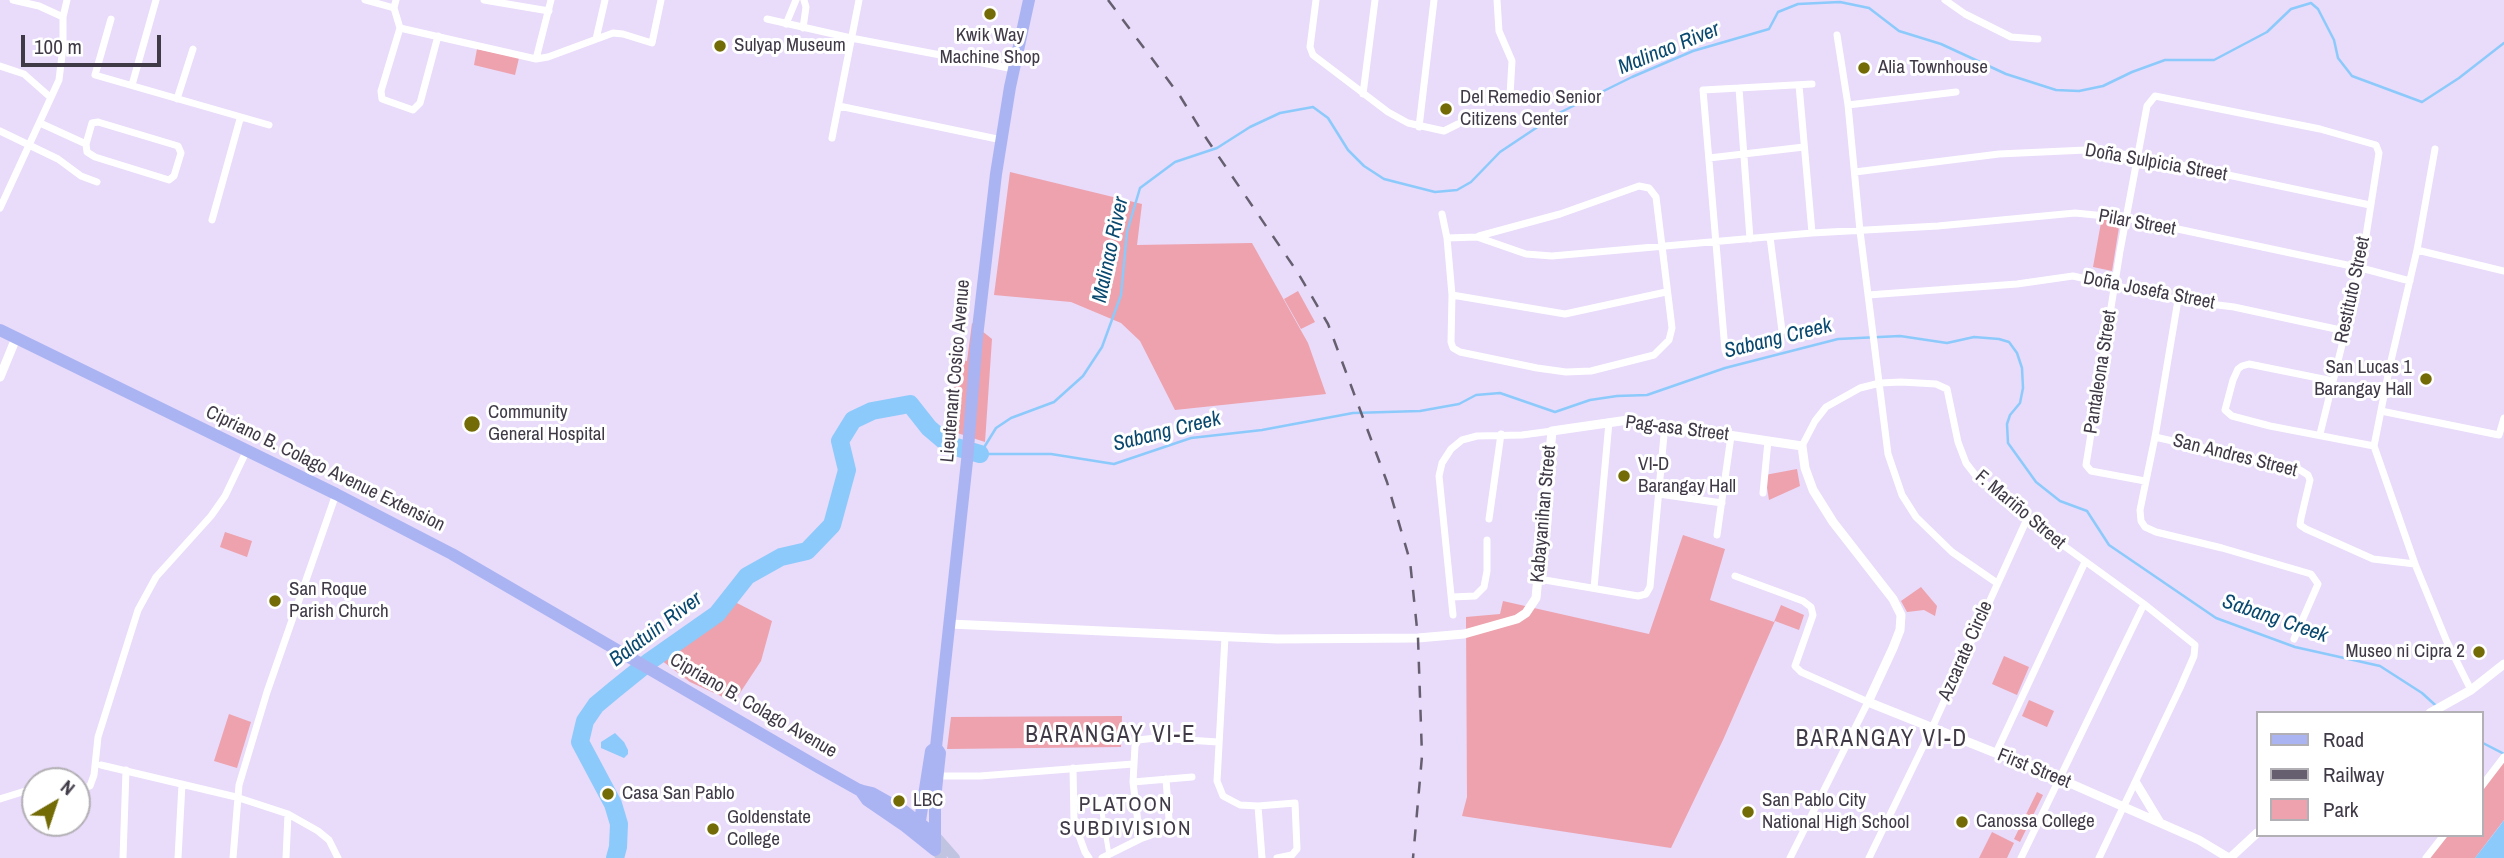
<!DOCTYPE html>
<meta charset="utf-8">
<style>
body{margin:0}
#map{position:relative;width:2504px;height:858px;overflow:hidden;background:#e9dbfa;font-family:"Archivo Narrow",sans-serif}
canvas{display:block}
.legend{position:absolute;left:2256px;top:711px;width:228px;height:126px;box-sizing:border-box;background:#fff;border:2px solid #b3b0b5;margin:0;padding:9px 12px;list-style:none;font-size:21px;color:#403a47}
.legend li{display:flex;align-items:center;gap:14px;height:35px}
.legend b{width:35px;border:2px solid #b3b0b5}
.north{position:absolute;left:21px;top:767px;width:70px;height:70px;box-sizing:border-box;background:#fff;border:2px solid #b3b0b5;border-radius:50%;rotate:39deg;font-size:19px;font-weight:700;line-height:28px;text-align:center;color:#403a47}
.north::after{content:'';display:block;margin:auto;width:24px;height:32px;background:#736b06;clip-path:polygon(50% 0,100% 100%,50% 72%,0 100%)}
.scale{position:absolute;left:21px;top:35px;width:140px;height:32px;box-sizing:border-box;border:4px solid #403a47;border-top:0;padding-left:9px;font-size:21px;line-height:24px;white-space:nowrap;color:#403a47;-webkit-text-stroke:5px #fff;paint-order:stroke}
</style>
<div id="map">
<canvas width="2504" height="858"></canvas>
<ul class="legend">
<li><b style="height:9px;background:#abb4f3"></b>Road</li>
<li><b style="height:9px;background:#665f70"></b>Railway</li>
<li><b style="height:19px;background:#eda2ad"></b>Park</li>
</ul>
<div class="north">N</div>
<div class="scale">100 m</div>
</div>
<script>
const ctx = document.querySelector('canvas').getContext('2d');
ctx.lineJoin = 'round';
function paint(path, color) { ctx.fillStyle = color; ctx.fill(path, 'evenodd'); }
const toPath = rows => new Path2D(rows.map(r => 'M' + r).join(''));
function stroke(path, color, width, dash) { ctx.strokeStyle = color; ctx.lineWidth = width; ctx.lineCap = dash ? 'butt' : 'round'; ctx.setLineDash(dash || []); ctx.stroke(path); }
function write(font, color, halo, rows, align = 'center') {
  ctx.font = font + ' "Archivo Narrow",sans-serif'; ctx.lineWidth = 6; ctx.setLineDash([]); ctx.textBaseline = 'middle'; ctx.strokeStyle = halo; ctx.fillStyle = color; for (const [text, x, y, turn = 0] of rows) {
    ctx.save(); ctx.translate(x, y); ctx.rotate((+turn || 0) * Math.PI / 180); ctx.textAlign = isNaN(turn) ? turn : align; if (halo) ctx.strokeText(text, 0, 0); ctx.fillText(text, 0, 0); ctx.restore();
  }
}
paint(toPath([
 [477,49,519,58,515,75,474,65],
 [1010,172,1142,204,1137,245,1252,243,1308,343,1326,394,1175,410,1140,341,1121,323,1071,302,994,295],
 [2102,217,2120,221,2112,271,2093,267],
 [1298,291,1315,322,1301,329,1284,299],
 [972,323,992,339,985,442,948,430,958,360,967,361],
 [1797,469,1800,486,1769,500,1765,475],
 [225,532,252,541,247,557,220,547],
 [1683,535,1725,549,1710,600,1774,622,1781,605,1804,615,1799,630,1775,621,1723,740,1671,848,1462,816,1467,797,1466,617,1500,614,1503,601,1649,634],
 [1921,587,1937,606,1935,616,1924,610,1907,612,1901,601],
 [735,602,772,621,761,661,734,702,690,682,661,660],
 [2004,656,2029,667,2017,695,1992,684],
 [2029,700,2054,711,2047,727,2022,716],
 [229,714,251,722,237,768,214,761],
 [1122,716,1121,747,947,749,951,717],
 [2504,757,2504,820,2475,858,2423,858,2441,835,2481,835,2481,785],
 [2037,792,2043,795,2020,842,2014,839],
 [1992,832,2014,843,2007,858,1979,858]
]), '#eda2ad');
paint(toPath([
 [615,733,624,742,628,750,628,754,624,758,601,748,601,742],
 [2504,820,2504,858,2475,858,2499,827]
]), '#8ccafb');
stroke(toPath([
 [980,454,996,428,1011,418,1054,402,1083,376,1102,347,1121,295,1127,232,1140,188,1175,162,1217,148,1250,127,1280,113,1313,107,1328,118,1348,150,1364,166,1384,179,1435,192,1457,190,1471,182,1500,152,1557,114,1632,77,1693,51,1769,29,1778,12,1798,4,1840,2,1869,8,1899,31,1941,44,2006,74,2056,90,2079,91,2103,86,2132,72,2165,60,2214,60,2267,32,2291,9,2311,3,2318,9,2334,40,2338,58,2352,76,2422,102,2459,78,2504,43],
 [980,454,1051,454,1114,464,1191,438,1262,430,1353,413,1420,411,1459,404,1476,395,1500,393,1555,412,1590,400,1617,396,1647,395,1725,368,1838,339,1900,336,1947,343,1974,337,1999,339,2009,342,2017,353,2022,368,2023,388,2020,403,2010,415,2007,424,2008,443,2036,482,2060,501,2087,511,2109,545,2216,618,2295,647,2380,666,2422,693,2444,713],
 [2481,742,2504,754]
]), '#8ccafb', 2.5);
stroke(toPath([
 [615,858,618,847,619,824,613,804,580,742,585,721,596,705,614,690,650,661,717,614,747,576,781,557,807,551,832,525,847,470,840,441,853,420,872,411,910,404,929,428,949,445,980,454]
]), '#8ccafb', 18);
stroke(toPath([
 [1100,800,1109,855]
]), '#fff', 5);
stroke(toPath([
 [13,0,39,6,63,17],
 [365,0,394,8],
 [396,0,394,8,400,28,536,59,548,57,613,33,623,34,652,43,661,0],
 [484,0,549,11],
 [1316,0,1310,47,1313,55,1388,112,1408,123,1444,131,1458,124],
 [1497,0,1499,31,1512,61,1510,95],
 [1945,0,1965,14,2011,37,2038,39],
 [111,19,95,75,269,125],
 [767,19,851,38,1014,69],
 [786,24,796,0],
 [400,28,381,91,382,99,413,110,420,103,438,36],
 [803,28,806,7,804,0],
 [1837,35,1848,105,1860,231,1888,454,1902,495,1916,517,1952,552,1997,583],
 [596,39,605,0],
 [536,59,551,0],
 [0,66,24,74,50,97],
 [132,85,156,0],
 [1799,85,1812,233],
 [1739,88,1750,239],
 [1363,94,1375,0],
 [177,99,193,49],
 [1848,105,1956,92],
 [839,106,1002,140],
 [98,122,178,146,181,153,174,176,169,180,95,157,87,152,86,144,92,123,98,122],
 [40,123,86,144],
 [1419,127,1434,0],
 [0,131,58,159,81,176,97,182],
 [832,138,859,0],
 [2435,149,2417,250,2390,365,2374,446,2415,564,2447,642,2471,690],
 [1709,158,1804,147],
 [1855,172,1999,154,2086,150,2138,156,2370,205],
 [0,208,59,80,63,47,63,17,67,0],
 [1442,214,1447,238,1452,295,1451,342,1453,348,1460,352,1537,368,1566,372,1591,371,1654,355,1669,340,1672,328,1656,197,1649,188,1639,186,1560,214,1479,236],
 [212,220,240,119],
 [1770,237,1782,331],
 [1447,238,1477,237,1526,254,1552,256,1812,233,1938,226,2075,213,2126,218,2361,268,2410,281],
 [2417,250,2504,271],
 [1452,295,1565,314,1666,292],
 [1868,295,2017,284,2073,276,2178,300,2234,307,2345,331],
 [2178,300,2155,437,2140,510,2141,521,2145,527,2156,532,2222,548,2311,574,2318,584,2294,639],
 [1725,350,1703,90,1812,84],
 [2333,381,2249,364,2242,366,2238,369,2233,380,2225,410,2232,416,2270,426,2374,446],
 [2381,411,2499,435,2504,418],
 [2155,437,2300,470,2308,475,2310,480,2301,518,2300,525,2306,529,2373,559,2415,564],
 [1802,446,1815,421,1826,407,1860,388,1880,383,1901,382,1936,384,1947,389,1958,442,1966,463,1976,476,2027,519,2144,604,2195,645,2194,656,2180,688,2099,858],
 [2145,481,2091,471,2086,465,2120,251,2147,106,2155,96,2320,129,2376,145,2379,153,2361,268,2320,434],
 [1763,493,1768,441],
 [1659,494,1722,503],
 [1489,519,1501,434],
 [1717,535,1731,436],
 [1735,576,1803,601,1811,607,1813,615,1795,666,1801,672,1868,702,1790,858],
 [1539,579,1638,596,1646,594,1650,587,1665,424],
 [1594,588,1609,422],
 [1452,597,1475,596,1484,587,1487,571,1487,540],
 [1453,615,1439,476,1442,463,1451,449,1462,440,1477,436,1522,435,1552,431],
 [1225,637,1217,781,1223,796,1240,805,1258,806,1295,803,1297,849,1292,855,1277,858],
 [1996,753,2085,562],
 [101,765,236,797,288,814,318,831,329,840,338,858],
 [1073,768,1074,822,1085,852,1089,858],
 [937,776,980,776,1133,764],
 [1133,782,1192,777],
 [2481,787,2504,757],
 [77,790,90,786,94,775,98,737,138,610,156,577,211,516,225,496,247,450],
 [0,799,35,788],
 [1074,802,1135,798],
 [1258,806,1262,858],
 [1140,839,1133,782,1135,746,1138,740,1156,738,1218,742],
 [123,858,126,770],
 [178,858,182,784],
 [233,858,239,785,267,692,336,494],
 [286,858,288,814],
 [1102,858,1140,839,1165,830,1169,819,1166,779],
 [1869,858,1932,728,2027,519],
 [2021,858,2144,604],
 [2426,858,2444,835]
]), '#fff', 7);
stroke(toPath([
 [0,377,16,338],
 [950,624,1277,639,1418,638,1464,634,1517,619,1526,613,1536,598,1552,431,1628,420,1802,446,1805,468,1813,490,1833,522,1893,599,1901,615,1900,630,1893,648,1868,702,2058,778,2199,840,2229,858],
 [2430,713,2471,690,2504,664],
 [2136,783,2159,821],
 [2230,858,2257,833]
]), '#fff', 9);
stroke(toPath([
 [934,834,955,858],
 [935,850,942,858]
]), '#c0c4e0', 10);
stroke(toPath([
 [0,330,336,494,452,554,818,767,859,790,872,793,904,811,934,834],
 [860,790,867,800,905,826,935,850],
 [919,827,931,751,936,747],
 [935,850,935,799,940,753,936,747,967,461,977,337,996,174,1010,87,1029,0]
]), '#abb4f3', 12);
stroke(toPath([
 [1108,0,1180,96,1204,135,1298,273,1328,324,1387,482,1410,561,1418,638,1422,756,1413,858]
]), '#665f70', 2.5, [12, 12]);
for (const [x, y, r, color] of [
 [990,14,7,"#736b06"],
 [720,46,7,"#736b06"],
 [1864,68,7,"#736b06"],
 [1446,109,7,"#736b06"],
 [2426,379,7,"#736b06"],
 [472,424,9,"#736b06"],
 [1624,476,7,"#736b06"],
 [275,601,7,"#736b06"],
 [2479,652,7,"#736b06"],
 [608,794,7,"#736b06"],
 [899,801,7,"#736b06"],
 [1748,812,7,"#736b06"],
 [1962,822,7,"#736b06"],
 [713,829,7,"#736b06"]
]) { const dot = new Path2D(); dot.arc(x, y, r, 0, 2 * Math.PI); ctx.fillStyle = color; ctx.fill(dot); stroke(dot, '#fff', 2.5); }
write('19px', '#403a47', '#fff', [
 ["Kwik Way",990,36,"center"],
 ["Machine Shop",990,58,"center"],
 ["Sulyap Museum",734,46],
 ["Alia Townhouse",1878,68],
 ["Del Remedio Senior",1460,98],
 ["Citizens Center",1460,120],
 ["San Lucas 1",2412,368,"right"],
 ["Barangay Hall",2412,390,"right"],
 ["Community",488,413],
 ["General Hospital",488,435],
 ["VI-D",1638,465],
 ["Barangay Hall",1638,487],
 ["San Roque",289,590],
 ["Parish Church",289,612],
 ["Museo ni Cipra 2",2465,652,"right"],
 ["Casa San Pablo",622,794],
 ["LBC",913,801],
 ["San Pablo City",1762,801],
 ["National High School",1762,823],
 ["Goldenstate",727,818],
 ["College",727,840],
 ["Canossa College",1976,822]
], 'left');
write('19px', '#403a47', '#fff', [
 ["Doña Sulpicia Street",2156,163,10],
 ["Pilar Street",2137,223,10],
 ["Restituto Street",2353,290,-78],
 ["Doña Josefa Street",2149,291,11],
 ["Lieutenant Cosico Avenue",956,371,-85],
 ["Pantaleona Street",2101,372,-81],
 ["Pag-asa Street",1677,429,7],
 ["San Andres Street",2235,456,14],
 ["Cipriano B. Colago Avenue Extension",325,469,26],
 ["F. Mariño Street",2020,510,40],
 ["Kabayanihan Street",1544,514,-85],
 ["Azcarate Circle",1966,651,-66],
 ["Cipriano B. Colago Avenue",753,706,30],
 ["First Street",2034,769,22]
]);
write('italic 21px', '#09486f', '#fff', [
 ["Malinao River",1669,49,-22],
 ["Malinao River",1111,250,-78],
 ["Sabang Creek",1778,339,-14],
 ["Sabang Creek",1167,432,-14],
 ["Sabang Creek",2275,619,19],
 ["Balatuin River",656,630,-37]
]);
ctx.letterSpacing = '2px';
write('21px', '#403a47', '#fff', [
 ["PLATOON",1126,805],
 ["SUBDIVISION",1126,829]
]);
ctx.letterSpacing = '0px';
ctx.letterSpacing = '2px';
write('23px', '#403a47', '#fff', [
 ["BARANGAY VI-E",1111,736],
 ["BARANGAY VI-D",1882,740]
]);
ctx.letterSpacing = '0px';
</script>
